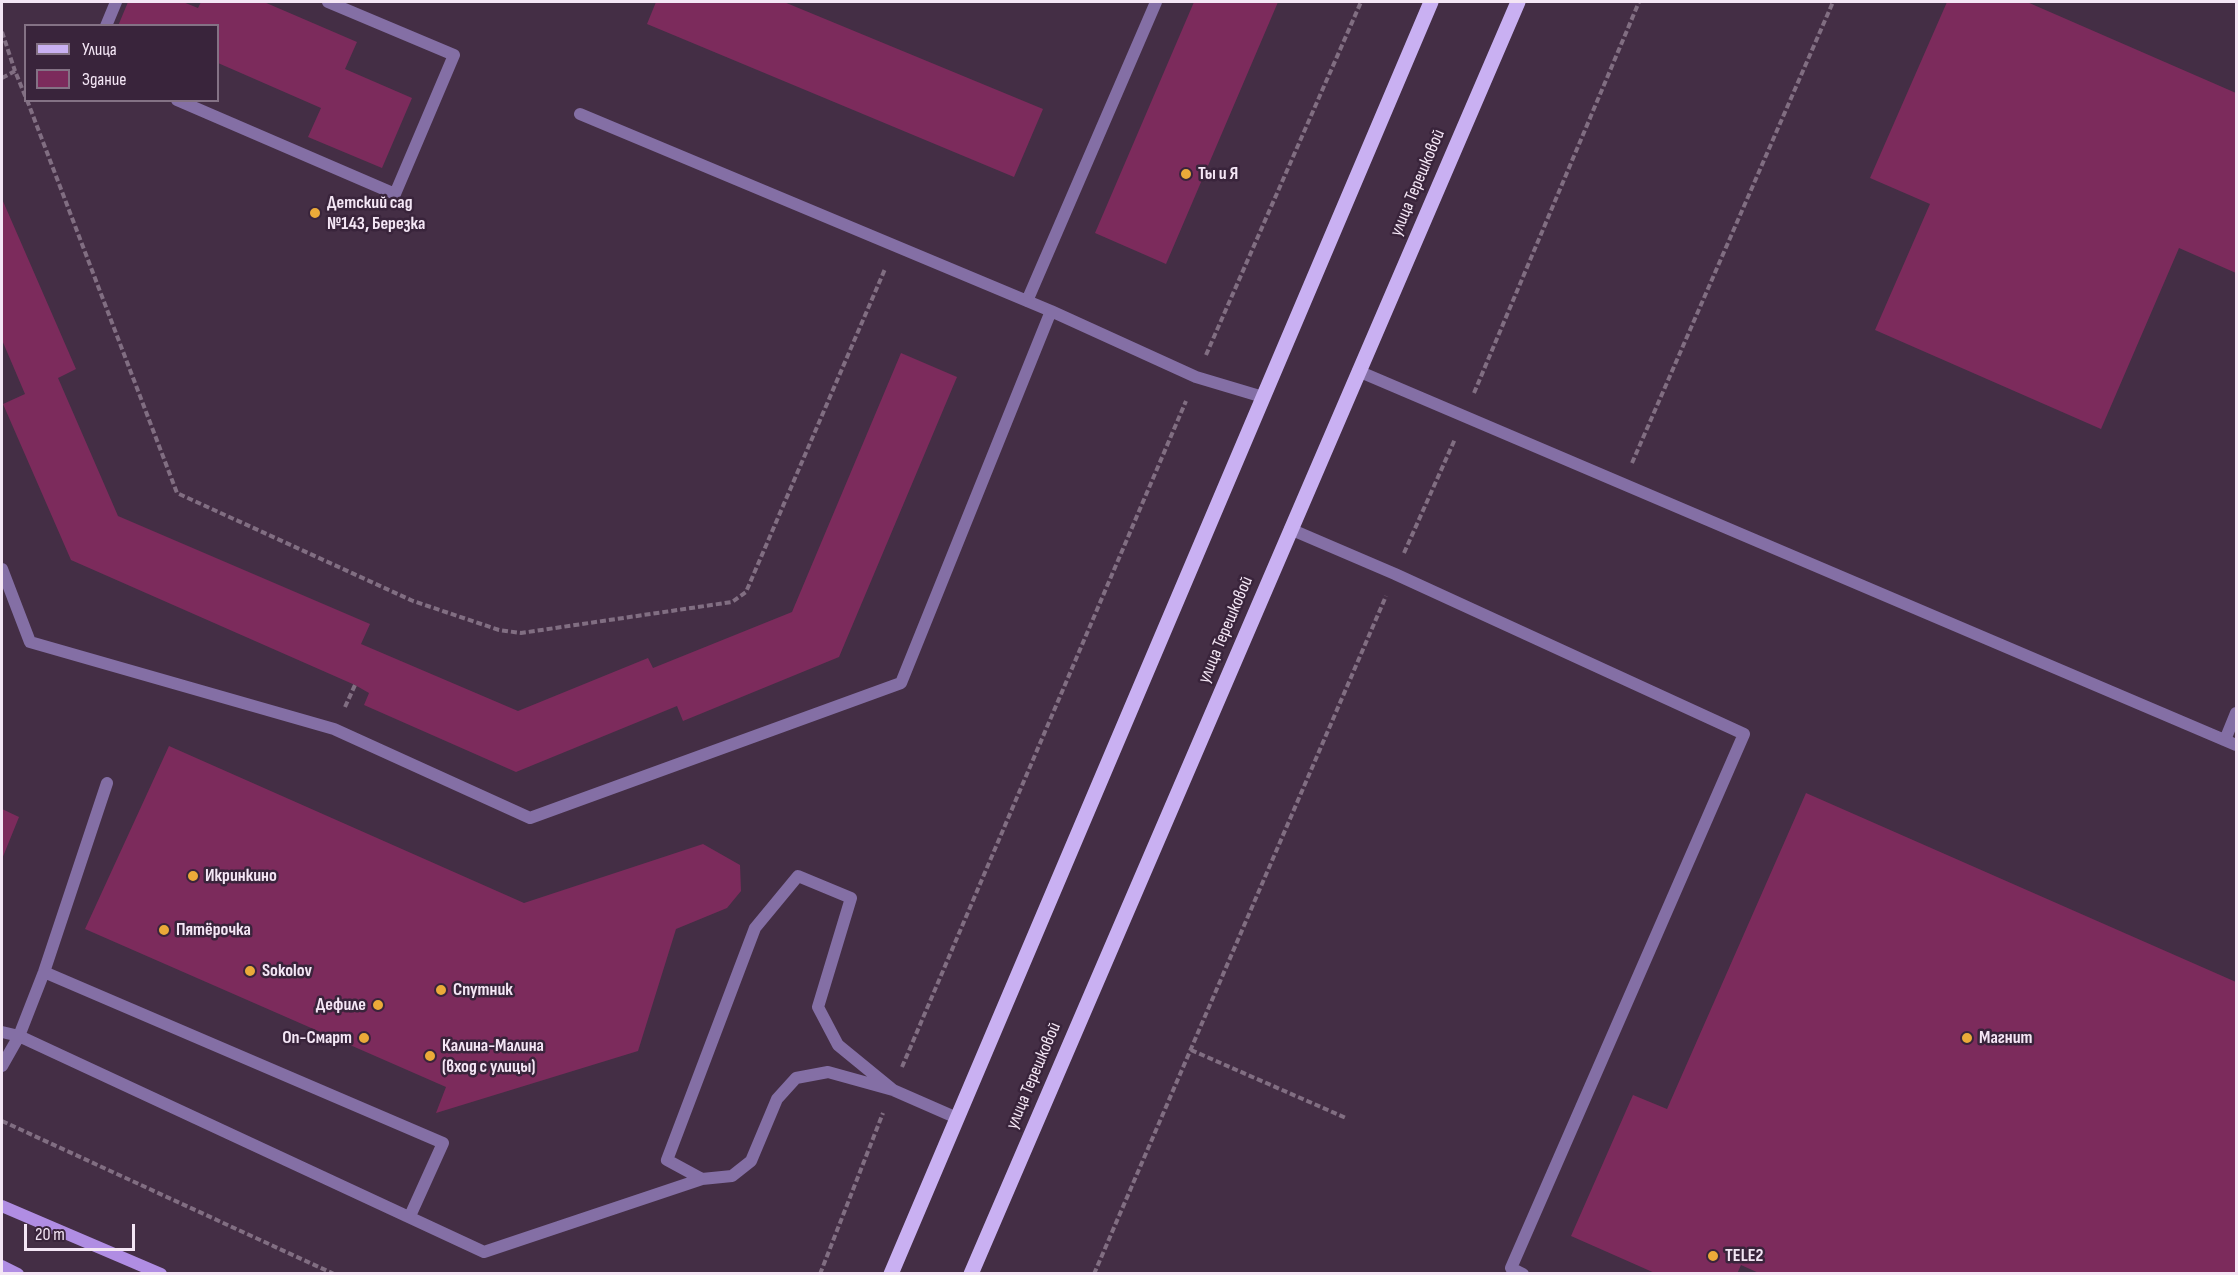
<!DOCTYPE html>
<meta charset="utf-8">
<style>
body{margin:0}
#map{position:relative;width:2238px;height:1275px;overflow:hidden;background:#442e45;font-family:"Sofia Sans Condensed",sans-serif}
canvas{display:block}
.frame{position:absolute;inset:0;border:3px solid #f4e6f5;pointer-events:none}
.legend{position:absolute;left:24px;top:24px;width:195px;height:78px;box-sizing:border-box;background:#39243b;border:2px solid #847285;margin:0;padding:8px 10px;list-style:none;font-size:18px;color:#f4e6f5}
.legend li{display:flex;align-items:center;gap:12px;height:30px}
.legend b{width:30px;border:2px solid #847285}
.scale{position:absolute;left:24px;top:1224px;width:111px;height:27px;box-sizing:border-box;border:3px solid #f4e6f5;border-top:0;padding-left:8px;font-size:18px;line-height:21px;white-space:nowrap;color:#f4e6f5;-webkit-text-stroke:4px #39243b;paint-order:stroke}
</style>
<div id="map">
<canvas width="2238" height="1275"></canvas>
<div class="frame"></div>
<ul class="legend">
<li><b style="height:8px;background:#c9b0f2"></b>Улица</li>
<li><b style="height:16px;background:#7c2b5c"></b>Здание</li>
</ul>
<div class="scale">20 m</div>
</div>
<script>
const ctx = document.querySelector('canvas').getContext('2d');
ctx.lineJoin = 'round';
function paint(path, color) { ctx.fillStyle = color; ctx.fill(path, 'evenodd'); }
const toPath = rows => new Path2D(rows.map(r => 'M' + r).join(''));
function stroke(path, color, width, dash) { ctx.strokeStyle = color; ctx.lineWidth = width; ctx.lineCap = dash ? 'butt' : 'round'; ctx.setLineDash(dash || []); ctx.stroke(path); }
function write(font, color, halo, rows, align = 'center') {
  ctx.font = font + ' "Sofia Sans Condensed",sans-serif'; ctx.lineWidth = 5; ctx.setLineDash([]); ctx.textBaseline = 'middle'; ctx.strokeStyle = halo; ctx.fillStyle = color; for (const [text, x, y, turn = 0] of rows) {
    ctx.save(); ctx.translate(x, y); ctx.rotate((+turn || 0) * Math.PI / 180); ctx.textAlign = isNaN(turn) ? turn : align; if (halo) ctx.strokeText(text, 0, 0); ctx.fillText(text, 0, 0); ctx.restore();
  }
}
paint(toPath([
 [128,2,183,2,198,8,201,2,264,2,357,42,345,69,412,98,382,168,308,137,321,108,218,63,218,26,118,26],
 [656,2,784,2,1043,109,1014,177,647,24],
 [1194,2,1278,2,1166,264,1095,233],
 [1947,2,2027,2,2236,93,2236,273,2179,248,2101,429,1875,330,1930,204,1870,178],
 [2,199,76,369,58,378,118,516,370,624,361,644,518,711,648,658,653,668,792,612,901,353,957,377,839,657,683,721,677,706,516,772,364,705,369,693,355,685,71,560,3,404,25,394,2,340],
 [169,746,524,903,703,844,740,865,741,891,727,908,676,929,638,1051,436,1113,446,1087,85,929],
 [1806,793,2236,982,2236,1274,1761,1274,1741,1265,1737,1274,1657,1274,1571,1236,1633,1095,1667,1109],
 [2,809,19,817,2,859]
]), '#7c2b5c');
stroke(toPath([
 [2,32,15,71],
 [2,78,15,71,26,98],
 [27,100,177,493,413,601,499,630,521,633,732,602,746,592,885,269],
 [1206,355,1361,2],
 [1474,393,1639,2],
 [1632,463,1833,2],
 [1404,553,1455,439],
 [345,707,355,685],
 [1191,1050,1346,1118],
 [902,1067,1186,401],
 [2,1121,334,1274],
 [820,1274,883,1113],
 [1094,1274,1386,596]
]), '#816e82', 4, [6, 3]);
stroke(toPath([
 [106,26,116,2],
 [177,100,395,194,454,55,328,2],
 [580,114,1051,311],
 [1027,301,1156,2],
 [1358,371,2236,745],
 [1290,529,1395,574,1744,734,1511,1268,1523,1274],
 [2,569,30,642,334,729,530,818,901,683,1051,311,1196,377,1263,397],
 [2225,740,2236,713],
 [44,972,443,1143,410,1216],
 [2,1032,19,1036,484,1252,702,1179],
 [2,1066,19,1036,44,972,107,783],
 [893,1090,838,1045,818,1007,851,898,798,876,755,928,667,1160,702,1179,732,1176,751,1161,777,1099,796,1078,828,1072,893,1090,957,1118]
]), '#846fa5', 12);
stroke(toPath([
 [2,1206,161,1274],
 [2,1266,18,1274]
]), '#b08de3', 12);
stroke(toPath([
 [891,1274,1431,2],
 [971,1274,1518,2]
]), '#c9b0f2', 15);
for (const [x, y, r, color] of [
 [1186,174,6,"#ebaa39"],
 [315,213,6,"#ebaa39"],
 [193,876,6,"#ebaa39"],
 [164,930,6,"#ebaa39"],
 [250,971,6,"#ebaa39"],
 [441,990,6,"#ebaa39"],
 [378,1005,6,"#ebaa39"],
 [364,1038,6,"#ebaa39"],
 [1967,1038,6,"#ebaa39"],
 [430,1056,6,"#ebaa39"],
 [1713,1256,6,"#ebaa39"]
]) { const dot = new Path2D(); dot.arc(x, y, r, 0, 2 * Math.PI); ctx.fillStyle = color; ctx.fill(dot); stroke(dot, '#39243b', 2); }
write('bold 18px', '#f4e6f5', '#39243b', [
 ["Ты и Я",1198,174],
 ["Детский сад",327,203],
 ["№143, Березка",327,224],
 ["Икринкино",205,876],
 ["Пятёрочка",176,930],
 ["Sokolov",262,971],
 ["Спутник",453,990],
 ["Дефиле",366,1005,"right"],
 ["On-Смарт",352,1038,"right"],
 ["Магнит",1979,1038],
 ["Калина-Малина",442,1046],
 ["(вход с улицы)",442,1067],
 ["TELE2",1725,1256]
], 'left');
write('18px', '#f4e6f5', '#39243b', [
 ["улица Терешковой",1418,183,-67],
 ["улица Терешковой",1226,630,-67],
 ["улица Терешковой",1034,1076,-67]
]);
</script>
